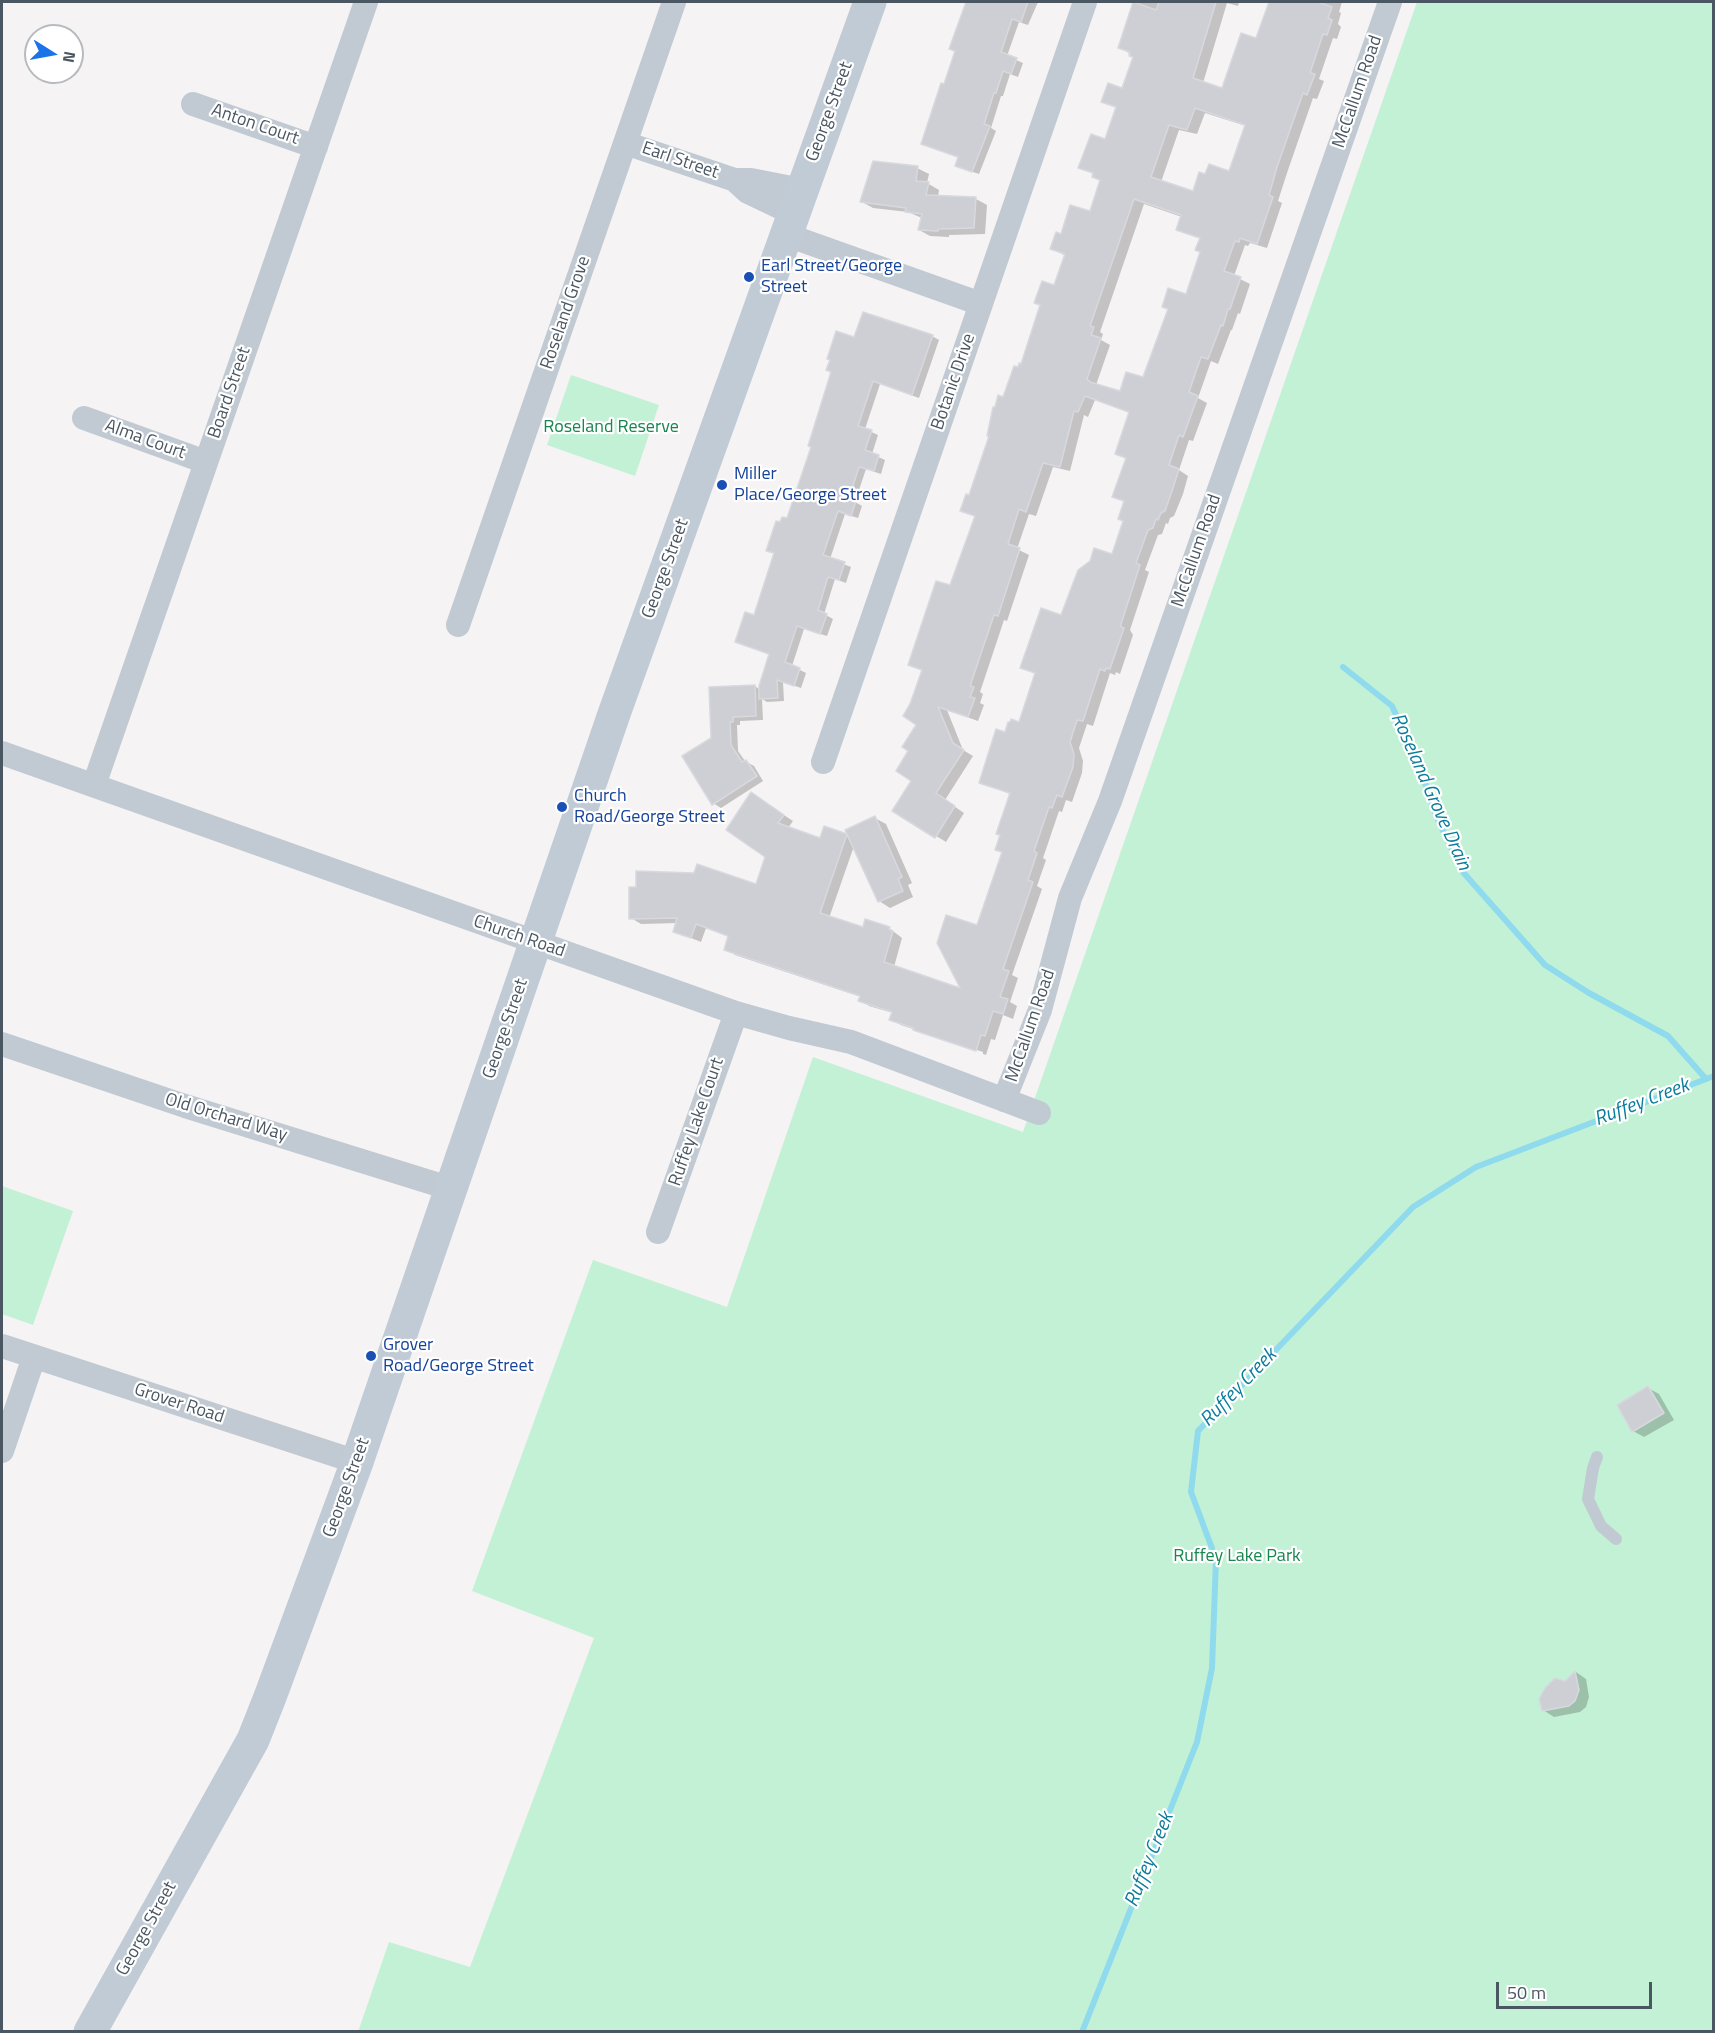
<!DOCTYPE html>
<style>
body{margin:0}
#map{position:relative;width:1715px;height:2033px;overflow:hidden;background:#f5f3f3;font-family:"Titillium Web",sans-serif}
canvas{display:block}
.frame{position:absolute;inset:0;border:3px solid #4a5661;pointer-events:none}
.north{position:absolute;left:24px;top:24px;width:60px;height:60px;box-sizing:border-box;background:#fff;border:2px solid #b7bbc0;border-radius:50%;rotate:101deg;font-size:16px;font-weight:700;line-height:24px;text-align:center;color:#4a5661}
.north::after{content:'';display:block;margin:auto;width:21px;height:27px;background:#1a73e8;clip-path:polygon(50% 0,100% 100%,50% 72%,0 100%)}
.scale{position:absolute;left:1496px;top:1982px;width:156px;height:27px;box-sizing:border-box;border:3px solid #4a5661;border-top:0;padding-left:8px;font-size:18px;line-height:21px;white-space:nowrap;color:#4a5661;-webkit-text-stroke:4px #fff;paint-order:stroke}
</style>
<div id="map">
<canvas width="1715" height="2033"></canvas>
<div class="frame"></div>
<div class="north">N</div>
<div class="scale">50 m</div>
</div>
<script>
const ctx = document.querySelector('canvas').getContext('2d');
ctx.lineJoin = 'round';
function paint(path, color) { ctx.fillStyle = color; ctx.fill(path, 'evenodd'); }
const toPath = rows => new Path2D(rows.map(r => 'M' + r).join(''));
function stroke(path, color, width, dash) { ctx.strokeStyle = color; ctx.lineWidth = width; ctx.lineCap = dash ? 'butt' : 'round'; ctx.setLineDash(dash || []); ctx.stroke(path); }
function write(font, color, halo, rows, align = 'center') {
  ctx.font = font + ' "Titillium Web",sans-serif'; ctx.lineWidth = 4.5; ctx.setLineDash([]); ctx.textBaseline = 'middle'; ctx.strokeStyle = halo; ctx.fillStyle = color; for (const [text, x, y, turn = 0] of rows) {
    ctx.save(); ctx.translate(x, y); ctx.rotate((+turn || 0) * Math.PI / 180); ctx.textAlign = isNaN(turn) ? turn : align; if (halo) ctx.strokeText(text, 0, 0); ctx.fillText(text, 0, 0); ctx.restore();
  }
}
paint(toPath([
 [1417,2,1713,2,1713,2031,358,2032,389,1942,470,1967,594,1638,472,1591,593,1260,727,1307,813,1057,1023,1132],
 [571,375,659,405,635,476,547,445],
 [2,1186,73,1211,33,1325,2,1314]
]), '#c3f1d5');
paint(toPath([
 [968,2,1038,2,1028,25,1019,22,1007,56,1023,63,1018,77,1010,74,1003,96,1001,96,991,128,996,131,979,174,964,169,960,158,923,143,957,52,951,48],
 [1137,2,1239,2,1238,6,1227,3,1203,83,1223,90,1257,40,1271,2,1342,2,1339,12,1341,13,1338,24,1341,27,1337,39,1333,38,1319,79,1324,81,1317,99,1313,98,1287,173,1278,201,1282,203,1267,248,1250,243,1248,246,1245,245,1234,276,1250,284,1240,314,1238,313,1232,330,1231,330,1218,364,1211,361,1198,398,1207,403,1193,441,1189,440,1179,470,1188,476,1183,494,1174,516,1170,518,1168,524,1166,523,1162,534,1158,535,1145,570,1149,572,1130,630,1133,635,1120,674,1116,672,1115,675,1110,673,1093,726,1087,724,1079,748,1083,761,1082,773,1072,802,1066,800,1062,812,1059,811,1043,858,1046,860,1037,886,1042,889,1012,975,1018,978,1010,1002,1017,1006,1013,1019,1003,1015,995,1040,991,1039,986,1055,983,1054,983,1052,901,1025,891,1019,893,1013,869,1006,860,1000,861,997,735,955,726,949,730,937,706,928,701,942,674,931,677,923,641,924,631,918,757,886,767,857,761,800,793,821,788,828,821,840,825,828,851,838,875,818,886,824,912,883,908,885,913,897,890,908,879,901,854,846,829,918,864,929,889,928,902,938,894,967,964,991,978,927,1003,853,997,849,1012,795,981,782,1006,734,1019,724,1036,674,1021,667,1113,556,1125,521,1125,502,1114,496,1127,459,1117,453,1130,413,1095,400,1088,417,1084,415,1070,471,1053,467,1036,516,1029,514,1017,549,1029,555,1007,621,1004,620,980,692,983,694,980,703,984,705,978,721,947,710,963,750,973,756,945,800,964,813,946,842,894,810,913,781,910,751,918,724,912,705,923,671,910,664,950,587,976,517,962,510,970,497,1004,399,1022,365,1041,306,1036,303,1055,287,1066,256,1052,249,1062,236,1091,213,1101,181,1093,177,1094,174,1080,167,1106,141,1117,108,1103,101,1123,90,1134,57,1120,47],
 [1205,113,1246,126,1230,173,1194,193,1161,182,1179,130,1197,134],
 [1144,204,1182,217,1178,229,1201,239,1202,252,1186,296,1164,307,1169,310,1144,379,1121,393,1096,385,1110,345,1101,340,1103,334,1100,332],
 [917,168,929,174,927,183,939,190,938,197,976,199,987,205,985,234,949,235,949,237,930,236,919,230,922,218,908,212,873,208,862,202],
 [932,336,939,340,919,398,880,384,865,429,878,435,872,454,885,460,881,474,866,469,855,502,862,506,858,518,845,514,830,559,851,567,846,583,835,579,824,614,833,619,827,636,804,629,792,666,806,673,801,688,783,682,784,701,767,702,762,699,763,720,740,721,740,725,737,725,738,751,745,761,754,766,763,781,721,808,713,803,713,739,755,686,760,690,771,655,737,642,755,617,775,554,768,550,781,524,787,520,855,339],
 [1648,1388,1659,1394,1674,1420,1644,1437,1633,1431],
 [1576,1672,1586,1679,1589,1697,1586,1707,1580,1712,1554,1717,1543,1710]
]), '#0003');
stroke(toPath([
 [1343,667,1392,706,1419,765,1437,818,1462,871,1545,965,1589,993,1668,1036,1706,1079],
 [1082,2032,1197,1742,1212,1668,1216,1559,1191,1492,1198,1431,1413,1207,1476,1167,1714,1076]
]), '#90daee', 6);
const building = toPath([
 [966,2,1028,2,1021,22,1012,19,1001,52,1017,58,1011,74,1003,71,996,93,994,93,984,124,990,126,972,172,955,166,958,157,921,144,941,83,944,84,955,51,949,49,966,2],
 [1133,2,1156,10,1159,2,1216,2,1193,78,1222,88,1241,33,1256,38,1269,2,1318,2,1332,7,1328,18,1332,20,1327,35,1323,34,1310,73,1315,74,1307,95,1303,93,1277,167,1269,195,1273,197,1257,244,1240,238,1239,242,1235,241,1224,271,1241,277,1230,309,1228,309,1223,326,1221,325,1208,359,1201,357,1189,392,1198,396,1183,437,1179,435,1169,465,1179,469,1173,488,1165,511,1161,513,1158,520,1156,519,1153,528,1148,530,1136,563,1140,565,1121,624,1121,627,1124,628,1110,669,1106,668,1105,671,1100,669,1083,721,1077,720,1070,742,1074,754,1073,767,1062,797,1057,795,1052,808,1049,807,1034,851,1037,853,1028,880,1033,882,1003,969,1009,971,1000,997,1008,999,1003,1014,993,1011,985,1036,981,1035,976,1051,913,1030,914,1028,889,1020,892,1012,858,1001,860,996,724,950,728,936,696,924,691,938,673,932,677,918,629,919,629,887,636,887,636,871,694,873,697,864,756,884,765,857,726,830,751,792,784,815,778,823,820,838,824,826,847,834,820,913,863,927,865,919,890,927,889,929,893,931,884,962,960,988,937,943,946,915,977,925,1002,852,995,850,1000,835,996,834,1010,793,979,783,996,729,1005,732,1008,722,1010,722,1011,719,1019,722,1035,673,1020,668,1041,608,1061,615,1078,570,1090,561,1094,548,1112,554,1123,521,1118,519,1124,501,1112,497,1126,458,1115,454,1129,412,1085,396,1078,412,1074,411,1060,467,1043,463,1026,512,1019,509,1008,544,1020,548,998,616,994,615,970,686,974,687,970,697,975,698,968,717,938,707,953,743,964,750,936,793,955,806,935,838,892,811,911,781,896,771,908,751,902,747,916,725,903,716,910,704,922,670,908,665,936,581,950,585,975,516,960,511,966,494,969,495,989,436,987,436,993,407,995,407,998,395,1003,397,1014,366,1018,367,1019,363,1021,364,1040,305,1034,303,1042,281,1054,285,1065,254,1050,249,1056,232,1061,234,1070,205,1090,211,1100,180,1092,177,1093,173,1078,168,1091,134,1105,139,1116,107,1101,102,1108,83,1122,88,1133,57,1129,56,1130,52,1118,48,1133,2],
 [1195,108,1245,125,1229,171,1209,164,1205,174,1199,172,1193,191,1151,177,1169,125,1187,130,1195,108],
 [1134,199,1181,215,1176,230,1200,238,1195,250,1200,252,1186,294,1168,288,1162,307,1168,309,1143,377,1126,372,1120,391,1090,382,1087,379,1101,338,1091,335,1094,327,1090,326,1134,199],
 [873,161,918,166,916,181,929,182,926,195,976,197,974,228,938,229,938,231,918,230,922,214,905,212,906,208,860,202,873,161],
 [863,312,933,335,912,395,873,381,858,426,872,430,865,450,879,455,874,471,859,467,849,498,856,501,851,516,838,511,823,555,845,562,839,580,828,577,818,610,827,614,820,634,797,626,785,662,800,668,794,686,777,680,778,698,759,699,759,686,769,654,735,642,745,612,754,615,774,553,766,551,776,521,780,522,782,517,787,518,811,447,808,446,831,372,826,370,830,360,827,359,836,331,854,337,863,312],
 [755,685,756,716,733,717,733,722,730,722,731,745,742,762,746,760,757,776,712,805,682,756,711,738,709,687,755,685],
 [875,816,902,877,898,879,903,891,878,902,845,830,875,816],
 [1648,1386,1664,1413,1632,1432,1617,1405,1648,1386],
 [1575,1671,1579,1690,1575,1701,1569,1706,1542,1711,1539,1699,1545,1688,1555,1678,1565,1681,1575,1671]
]);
paint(building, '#cdcfd5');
stroke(building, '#d7d9de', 1.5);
stroke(toPath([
 [1597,1457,1593,1468,1588,1499,1601,1526,1616,1539]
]), '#c1cad2', 12);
stroke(toPath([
 [193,104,316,147],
 [625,143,735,180,751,180,802,190],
 [737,182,748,192,794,214],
 [787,235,981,304],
 [84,418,206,462],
 [458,625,674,2],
 [2,753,736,1013,789,1028,851,1042,1039,1113],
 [823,762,1085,2],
 [94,785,366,2],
 [2,1044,185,1106,452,1189],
 [1004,1100,1040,1010,1070,898,1110,801,1390,2],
 [658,1232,736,1013],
 [2,1346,357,1462],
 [2,1451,34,1357]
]), '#c1cad2', 24);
stroke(toPath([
 [90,2032,253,1740,270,1697,357,1462,614,714,870,2]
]), '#c1cbd6', 33);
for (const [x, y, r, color] of [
 [749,277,6,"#1a4fb4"],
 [722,485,6,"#1a4fb4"],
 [562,807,6,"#1a4fb4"],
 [371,1356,6,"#1a4fb4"]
]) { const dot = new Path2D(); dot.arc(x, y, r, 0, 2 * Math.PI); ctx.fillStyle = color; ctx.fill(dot); stroke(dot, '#fff', 2); }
write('18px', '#4a5661', '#fff', [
 ["McCallum Road",1358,92,-71],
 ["George Street",830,112,-70],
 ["Anton Court",255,125,19],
 ["Earl Street",680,161,19],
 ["Roseland Grove",566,313,-71],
 ["Botanic Drive",954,382,-71],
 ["Board Street",230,393,-71],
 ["Alma Court",145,440,20],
 ["McCallum Road",1197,551,-71],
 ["George Street",666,569,-70],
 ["Church Road",519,937,19],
 ["McCallum Road",1031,1026,-71],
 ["George Street",506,1029,-71],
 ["Old Orchard Way",226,1118,17],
 ["Ruffey Lake Court",697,1122,-71],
 ["Grover Road",179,1404,18],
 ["George Street",347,1488,-70],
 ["George Street",147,1929,-61]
]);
write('18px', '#164399', '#fff', [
 ["Earl Street/George",761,267],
 ["Street",761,288],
 ["Miller",734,475],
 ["Place/George Street",734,496],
 ["Church",574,797],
 ["Road/George Street",574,818],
 ["Grover",383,1346],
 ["Road/George Street",383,1367]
], 'left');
write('18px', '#17864f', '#fff', [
 ["Roseland Reserve",611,428],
 ["Ruffey Lake Park",1237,1557]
]);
write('italic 20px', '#0c7c9b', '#fff', [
 ["Roseland Grove Drain",1430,792,66],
 ["Ruffey Creek",1642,1103,-21],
 ["Ruffey Creek",1239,1388,-46],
 ["Ruffey Creek",1150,1860,-68]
]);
</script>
